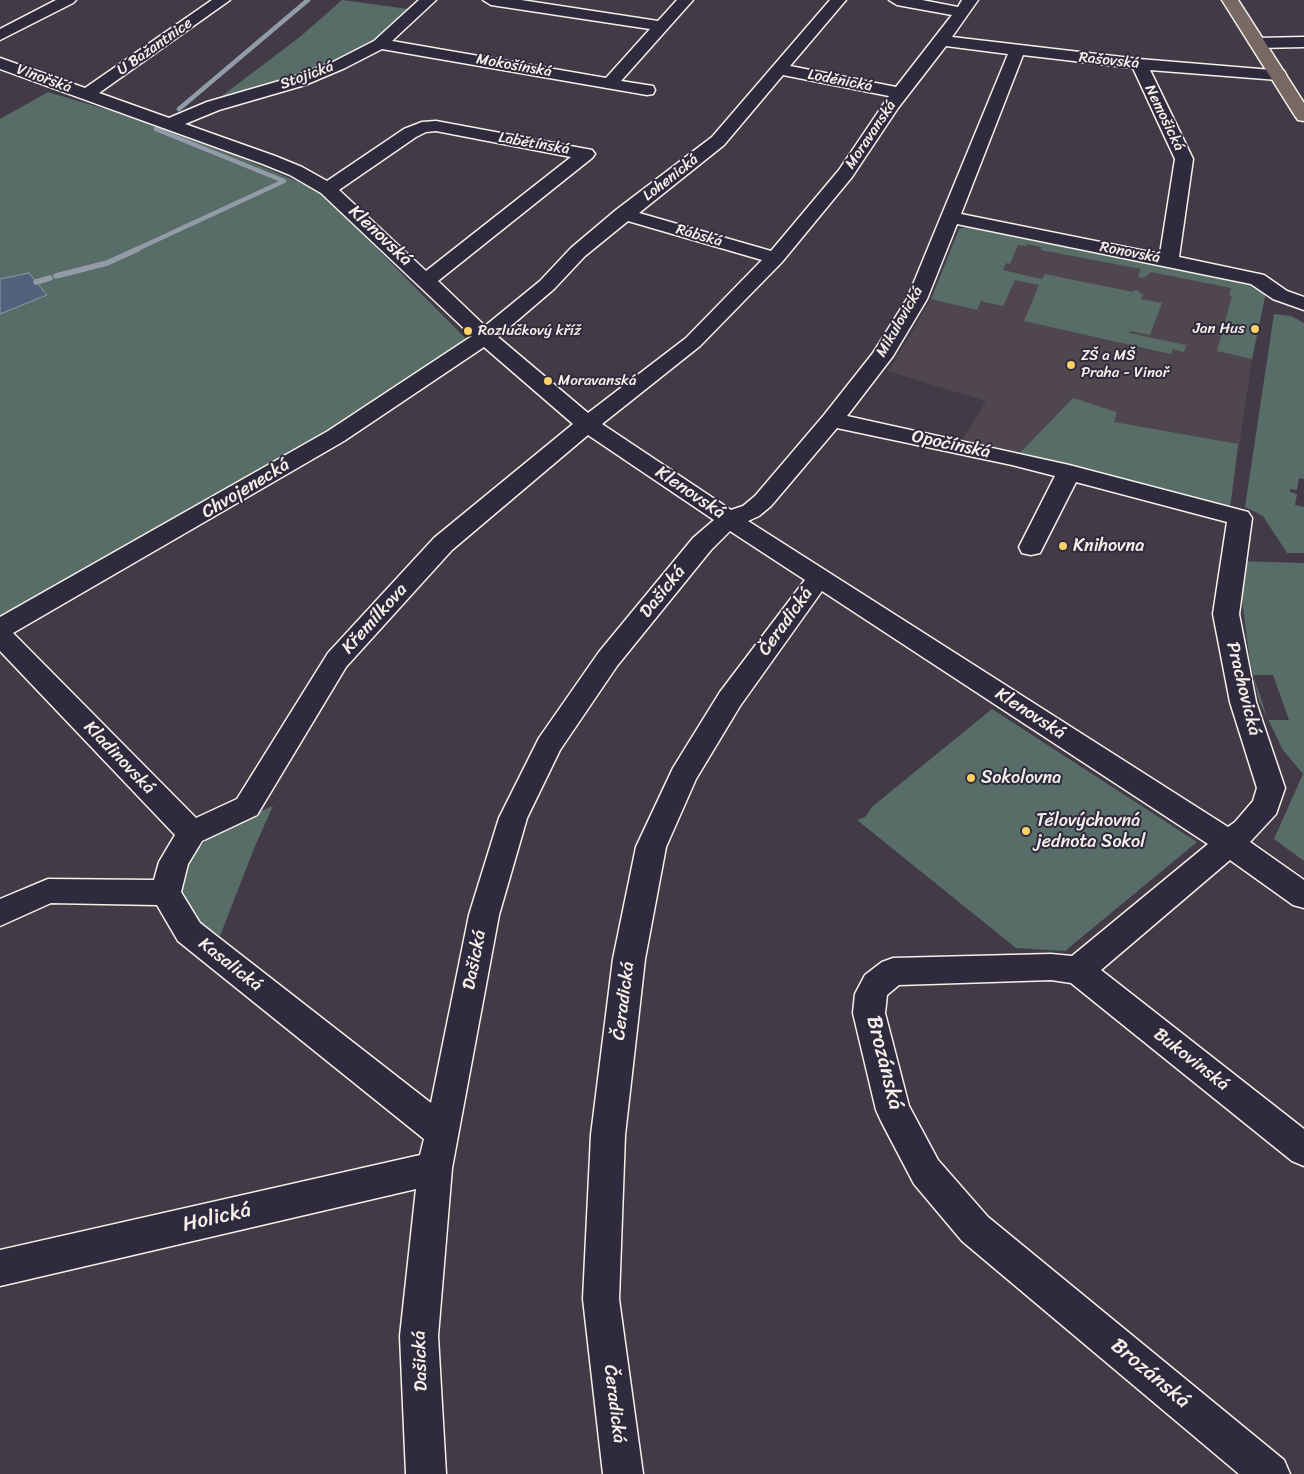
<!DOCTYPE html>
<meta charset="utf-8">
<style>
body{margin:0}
canvas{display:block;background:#423b47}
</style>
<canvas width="1304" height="1474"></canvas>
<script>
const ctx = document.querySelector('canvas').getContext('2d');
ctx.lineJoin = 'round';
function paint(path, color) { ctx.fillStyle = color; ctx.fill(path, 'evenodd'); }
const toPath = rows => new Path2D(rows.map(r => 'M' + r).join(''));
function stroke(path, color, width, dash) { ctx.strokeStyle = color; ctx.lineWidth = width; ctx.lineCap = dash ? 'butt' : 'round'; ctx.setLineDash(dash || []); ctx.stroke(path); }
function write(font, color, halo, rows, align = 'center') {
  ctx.font = font + ' Sriracha,sans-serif'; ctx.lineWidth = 4; ctx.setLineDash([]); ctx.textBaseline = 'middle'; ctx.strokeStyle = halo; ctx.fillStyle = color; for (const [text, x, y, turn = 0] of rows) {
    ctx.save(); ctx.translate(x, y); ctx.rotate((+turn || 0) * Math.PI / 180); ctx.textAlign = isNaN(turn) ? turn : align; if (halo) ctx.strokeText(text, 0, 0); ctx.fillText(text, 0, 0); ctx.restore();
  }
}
paint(toPath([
 [959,229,1266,292,1252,359,1230,508,1099,472,961,442,986,401,888,371,907,341,934,293]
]), '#50474e');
paint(toPath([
 [342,0,408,9,372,43,313,70,214,102,301,36],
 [48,92,172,129,320,191,471,344,229,491,0,616,0,314,47,295,29,273,0,279,0,119],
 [970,226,1261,286,1266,292,1252,359,1217,351,1232,296,1229,295,1231,288,1151,272,1144,278,1138,277,1141,269,1041,250,1041,247,1027,244,1026,246,1018,245,1010,264,1006,263,1003,270,1042,279,1045,274,1133,292,1134,290,1139,291,1139,293,1143,294,1141,299,1162,303,1150,335,1130,331,1129,333,1186,345,1184,352,1173,349,1171,354,1024,321,1039,285,1015,280,1003,306,981,301,977,310,931,299,959,229],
 [1274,314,1291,316,1304,323,1304,479,1299,478,1297,490,1290,489,1290,492,1297,494,1295,505,1304,507,1304,553,1287,553,1263,516,1245,507],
 [1073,398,1117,412,1114,422,1238,444,1230,508,1099,472,1018,455],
 [1237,561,1304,563,1304,861,1274,839,1303,774,1283,750,1259,701,1250,662],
 [1253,675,1273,675,1289,720,1268,720],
 [992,709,1197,842,1065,951,1016,948,857,820,865,817,873,806],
 [273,806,255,846,220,936,195,919,181,893,184,866,214,831]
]), '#586d67');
const water = toPath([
 [29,273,47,295,0,314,0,279,29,273]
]);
paint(water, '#51627c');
stroke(water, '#929ba7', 1);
stroke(toPath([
 [179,109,308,0],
 [135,250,284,181,156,129]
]), '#929ba7', 4.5);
stroke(toPath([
 [56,276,107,263,138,249],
 [36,282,50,278]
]), '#929ba7', 5.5);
const minor = toPath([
 [56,0,76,0,73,3,0,40,0,29,56,0],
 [212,0,230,0,99,93,169,118,207,102,293,77,333,62,374,41,419,0,436,0,392,41,606,78,650,29,491,5,483,0,521,0,658,21,677,0,693,0,621,81,653,86,655,90,653,94,647,95,382,49,345,68,305,85,219,110,185,124,275,156,302,167,327,181,404,129,422,122,436,121,592,150,595,154,592,158,438,281,485,326,540,281,571,248,616,210,712,137,830,0,846,0,790,66,896,87,952,15,897,5,889,0,922,0,958,7,962,0,978,0,952,37,1139,59,1284,71,1286,75,1284,79,1278,80,1150,70,1193,159,1179,257,1264,275,1287,291,1304,297,1304,310,1273,299,1251,284,957,224,927,299,893,356,847,416,1069,465,1248,512,1252,518,1239,614,1256,702,1285,788,1276,814,1250,842,1304,880,1304,908,1293,905,1230,860,1101,970,1304,1129,1304,1166,1292,1161,1071,983,1051,980,899,985,887,995,885,1013,909,1106,938,1160,988,1217,1284,1460,1290,1474,1239,1474,962,1241,914,1184,881,1121,876,1110,853,1013,855,994,865,975,882,962,893,958,1051,954,1072,956,1208,844,822,591,740,706,696,779,666,847,645,959,625,1135,619,1299,643,1474,603,1474,583,1299,591,1135,613,959,636,847,673,768,720,692,805,580,730,531,711,550,617,666,560,750,527,818,499,915,452,1168,438,1336,446,1474,406,1474,400,1336,416,1189,0,1286,0,1250,420,1155,424,1139,178,941,157,905,51,903,0,926,0,899,48,879,154,880,159,862,175,835,0,651,0,617,328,431,472,336,321,193,290,175,263,164,0,69,0,58,85,88,212,0],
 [946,46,1008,54,907,299,873,353,824,415,755,496,743,506,731,510,602,424,700,346,782,262,852,177,898,108,946,46],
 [1023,55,1133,68,1175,159,1160,254,961,214,1023,55],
 [783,75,889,96,839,170,771,251,639,213,724,145,783,75],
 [436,131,571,157,426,271,339,190,416,137,426,132,436,131],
 [628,221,762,260,686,338,588,413,498,337,554,289,585,256,628,221],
 [484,347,573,424,434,538,328,653,237,799,196,818,13,633,344,441,484,347],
 [837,428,1012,465,1055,476,1019,547,1022,553,1031,555,1040,553,1043,547,1076,482,1227,522,1213,614,1230,702,1257,788,1253,801,1235,822,1228,827,748,521,759,516,771,506,837,428],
 [588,435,714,520,693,538,599,652,539,738,499,818,469,915,431,1103,200,923,181,892,188,864,202,841,257,815,346,667,452,550,588,435],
 [1304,37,1304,47,1257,48,1249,43,1257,38,1304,37]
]);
const major = toPath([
 [1222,0,1238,0,1304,103,1304,121,1298,120,1295,116,1222,0]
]);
stroke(minor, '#f4f1e8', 3);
stroke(major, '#f4f1e8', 3);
paint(minor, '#2f2a3d');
paint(major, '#776864');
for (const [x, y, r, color] of [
 [1255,329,5,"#ffd166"],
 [468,331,5,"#ffd166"],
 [1071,365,5,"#ffd166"],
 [548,381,5,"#ffd166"],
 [1063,546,5,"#ffd166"],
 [971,778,5,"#ffd166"],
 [1026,831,5,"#ffd166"]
]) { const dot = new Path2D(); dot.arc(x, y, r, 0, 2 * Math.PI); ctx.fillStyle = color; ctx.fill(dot); stroke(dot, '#2f2a3d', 2); }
write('15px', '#f4f1e8', '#2f2a3d', [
 ["U Bažantnice",155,47,-35],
 ["Rašovská",1109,61,6],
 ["Mokošínská",514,66,10],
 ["Stojická",307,76,-20],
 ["Vinořská",44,79,20],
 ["Loděnická",840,81,11],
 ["Nemošická",1164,118,64],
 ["Moravanská",871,135,-56],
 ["Labětínská",534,144,10],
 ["Lohenická",671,178,-38],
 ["Rábská",699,236,16],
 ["Ronovská",1130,253,11],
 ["Mikulovická",900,322,-60]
]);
write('15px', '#f4f1e8', '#2f2a3d', [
 ["Jan Hus",1245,329,"right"],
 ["Rozlučkový kříž",478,331],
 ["ZŠ a MŠ",1081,356],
 ["Praha - Vinoř",1081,373],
 ["Moravanská",558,381]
], 'left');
write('18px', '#f4f1e8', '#2f2a3d', [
 ["Klenovská",380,236,43],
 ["Opočínská",951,445,12],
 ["Chvojenecká",246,489,-31],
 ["Klenovská",690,493,34],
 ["Dašická",663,592,-51],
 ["Křemílkova",375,619,-48],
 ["Čeradická",786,622,-54],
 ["Prachovická",1243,689,76],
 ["Klenovská",1030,714,33],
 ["Kladinovská",119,758,46],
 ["Dašická",475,960,-79],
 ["Kasalická",230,965,38],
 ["Čeradická",624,1001,-83],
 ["Bukovinská",1191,1060,38],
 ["Dašická",421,1361,-92],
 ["Čeradická",614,1404,83]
]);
write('18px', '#f4f1e8', '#2f2a3d', [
 ["Knihovna",1073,546],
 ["Sokolovna",981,778],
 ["Tělovýchovná",1036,821],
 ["jednota Sokol",1036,842]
], 'left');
write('21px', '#f4f1e8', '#2f2a3d', [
 ["Brozánská",884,1063,76],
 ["Holická",217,1218,-13],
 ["Brozánská",1150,1374,40]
]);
</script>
